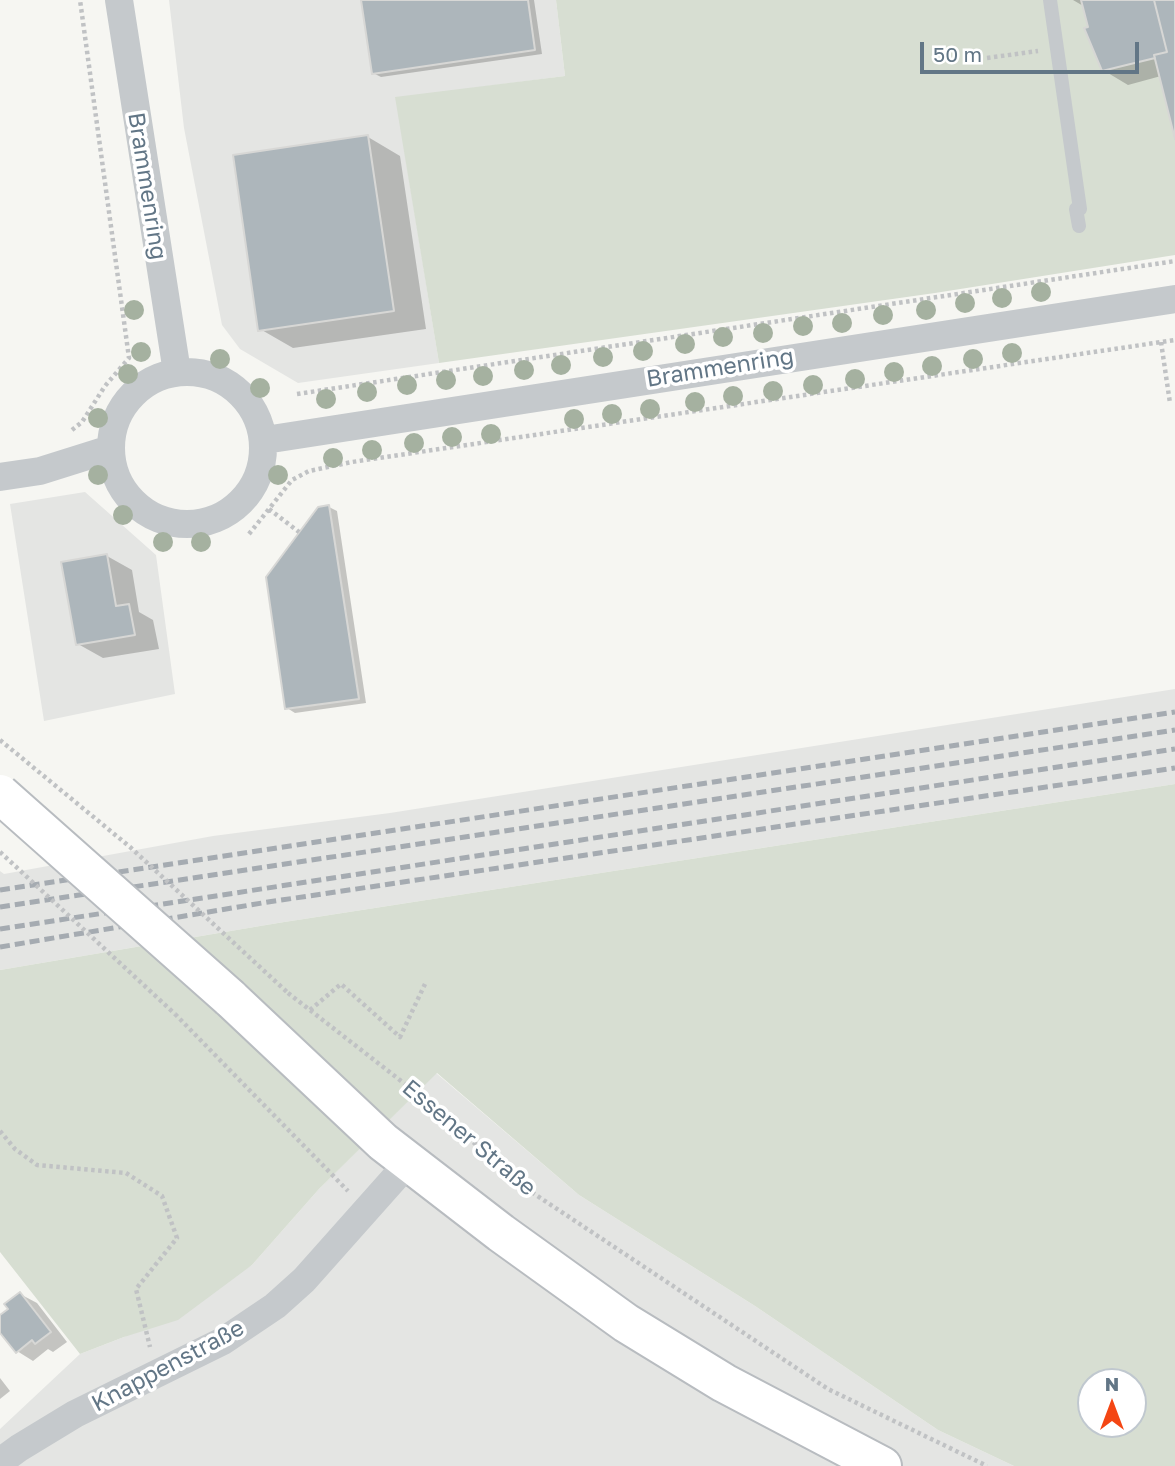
<!DOCTYPE html>
<meta charset="utf-8">
<style>
body{margin:0}
#map{position:relative;width:1175px;height:1466px;overflow:hidden;background:#f6f6f2;font-family:"Golos Text",sans-serif}
canvas{display:block}
.north{position:absolute;left:1077px;top:1368px;width:70px;height:70px;box-sizing:border-box;background:#fff;border:2px solid #c0c8cf;border-radius:50%;rotate:0deg;font-size:19px;font-weight:700;line-height:28px;text-align:center;color:#627686}
.north::after{content:'';display:block;margin:auto;width:24px;height:32px;background:#f44614;clip-path:polygon(50% 0,100% 100%,50% 72%,0 100%)}
.scale{position:absolute;left:920px;top:42px;width:219px;height:32px;box-sizing:border-box;border:4px solid #627686;border-top:0;padding-left:9px;font-size:21px;line-height:24px;white-space:nowrap;color:#627686;-webkit-text-stroke:5px #fff;paint-order:stroke}
</style>
<div id="map">
<canvas width="1175" height="1466"></canvas>
<div class="north">N</div>
<div class="scale">50 m</div>
</div>
<script>
const ctx = document.querySelector('canvas').getContext('2d');
ctx.lineJoin = 'round';
function paint(path, color) { ctx.fillStyle = color; ctx.fill(path, 'evenodd'); }
const toPath = rows => new Path2D(rows.map(r => 'M' + r).join(''));
function stroke(path, color, width, dash) { ctx.strokeStyle = color; ctx.lineWidth = width; ctx.lineCap = dash ? 'butt' : 'round'; ctx.setLineDash(dash || []); ctx.stroke(path); }
function write(font, color, halo, rows, align = 'center') {
  ctx.font = font + ' "Golos Text",sans-serif'; ctx.lineWidth = 7; ctx.setLineDash([]); ctx.textBaseline = 'middle'; ctx.strokeStyle = halo; ctx.fillStyle = color; for (const [text, x, y, turn = 0] of rows) {
    ctx.save(); ctx.translate(x, y); ctx.rotate((+turn || 0) * Math.PI / 180); ctx.textAlign = isNaN(turn) ? turn : align; if (halo) ctx.strokeText(text, 0, 0); ctx.fillText(text, 0, 0); ctx.restore();
  }
}
paint(toPath([
 [169,0,556,0,565,76,396,98,439,363,298,383,240,349,222,325,184,128],
 [85,492,156,555,175,694,44,721,10,504],
 [1175,689,1175,784,278,923,0,970,0,871,4,874,213,836,390,813],
 [436,1073,579,1195,755,1306,938,1430,1014,1466,0,1466,0,1429,80,1354,124,1337,252,1265,319,1189]
]), '#e4e5e3');
paint(toPath([
 [556,0,1175,0,1175,255,935,293,439,363,395,97,565,76],
 [1175,784,1175,1466,1014,1466,938,1430,755,1306,579,1195,437,1073,319,1189,252,1265,178,1320,124,1337,80,1354,0,1252,0,970,278,923],
 [1091,1382,1133,1382,1133,1424,1091,1424]
]), '#d7ded2');
paint(toPath([
 [363,0,534,0,542,54,381,77,373,73],
 [1073,0,1175,0,1175,128,1161,76,1128,85,1103,70,1085,7],
 [368,137,400,156,426,329,293,348,260,329],
 [329,507,337,511,366,703,295,713,287,708],
 [107,556,132,570,139,612,153,620,159,649,103,658,78,644],
 [20,1294,37,1303,67,1342,53,1352,48,1349,33,1361,17,1351,0,1330,0,1317,10,1309],
 [0,1378,10,1391,0,1399]
]), '#0003');
const building = toPath([
 [361,0,528,0,535,50,372,74,361,0],
 [1081,0,1154,0,1167,52,1154,55,1155,58,1102,71,1084,28,1088,27,1081,0],
 [1154,0,1175,0,1175,139,1154,55,1167,52,1154,0],
 [368,135,394,311,258,331,233,155,368,135],
 [329,505,359,699,285,709,266,577,318,507,329,505],
 [107,554,116,606,129,604,135,635,76,645,61,562,107,554],
 [20,1292,51,1332,35,1344,32,1340,16,1353,0,1333,0,1315,8,1309,4,1304,20,1292]
]);
paint(building, '#adb6bb');
stroke(building, '#d7d7d5', 2);
const primary = toPath([
 [230,998,383,1142,501,1233,626,1323,724,1383,882,1466]
]);
stroke(primary, '#b8bcc0', 42);
stroke(toPath([
 [987,58,1038,51],
 [1161,342,1170,403],
 [297,394,1175,261],
 [72,430,82,422,105,386,129,358,80,0],
 [269,509,299,532],
 [249,534,292,480,309,471,352,462,1175,340],
 [288,993,405,1084,533,1193,828,1389,987,1466],
 [310,1010,341,984,400,1037,425,984],
 [175,1014,348,1191],
 [0,1131,15,1149,37,1165,126,1173,162,1196,177,1238,136,1289,150,1347]
]), '#c0c2c4', 4.5, [3.5, 3.5]);
stroke(toPath([
 [1050,0,1080,209,1076,209,1079,226]
]), '#c5c9cc', 14);
stroke(toPath([
 [119,0,177,372],
 '111 448a76 76 0 1 1 152 0a76 76 0 1 1-152 0Z',
 [265,440,1175,299],
 [0,477,40,471,110,449],
 [0,1462,19,1448,75,1414,223,1341,275,1306,304,1280,409,1162]
]), '#c5c9cc', 28);
stroke(primary, '#fff', 38);
stroke(toPath([
 [0,890,1175,712],
 [0,907,1175,730],
 [0,929,1175,749],
 [0,947,268,902,1175,768]
]), '#a5abb1', 5, [10, 5]);
const primaryBridge = toPath([
 [0,794,230,998]
]);
stroke(primaryBridge, '#b8bcc0', 42, []);
stroke(toPath([
 [0,740,130,847,288,993],
 [0,852,175,1014]
]), '#c0c2c4', 4.5, [3.5, 3.5]);
stroke(primaryBridge, '#fff', 38);
ctx.fillStyle = '#a5b1a0';
for (const [x, y] of [
 [1041,292],
 [1002,298],
 [965,303],
 [134,310],
 [926,310],
 [883,315],
 [842,323],
 [803,326],
 [763,333],
 [723,337],
 [685,344],
 [643,351],
 [141,352],
 [1012,353],
 [603,357],
 [220,359],
 [973,359],
 [561,365],
 [932,366],
 [524,370],
 [894,372],
 [128,374],
 [483,376],
 [855,379],
 [446,380],
 [407,385],
 [813,385],
 [260,388],
 [773,391],
 [367,392],
 [733,396],
 [326,399],
 [695,402],
 [650,409],
 [612,414],
 [98,418],
 [574,419],
 [491,434],
 [452,437],
 [414,443],
 [372,450],
 [333,458],
 [98,475],
 [278,475],
 [123,515],
 [163,542],
 [201,542]
]) { ctx.beginPath(); ctx.arc(x, y, 10, 0, 2 * Math.PI); ctx.fill(); }
write('23px', '#627686', '#fff', [
 ["Brammenring",147,186,81],
 ["Brammenring",720,368,-9],
 ["Essener Straße",469,1138,40],
 ["Knappenstraße",168,1366,-28]
]);
</script>
